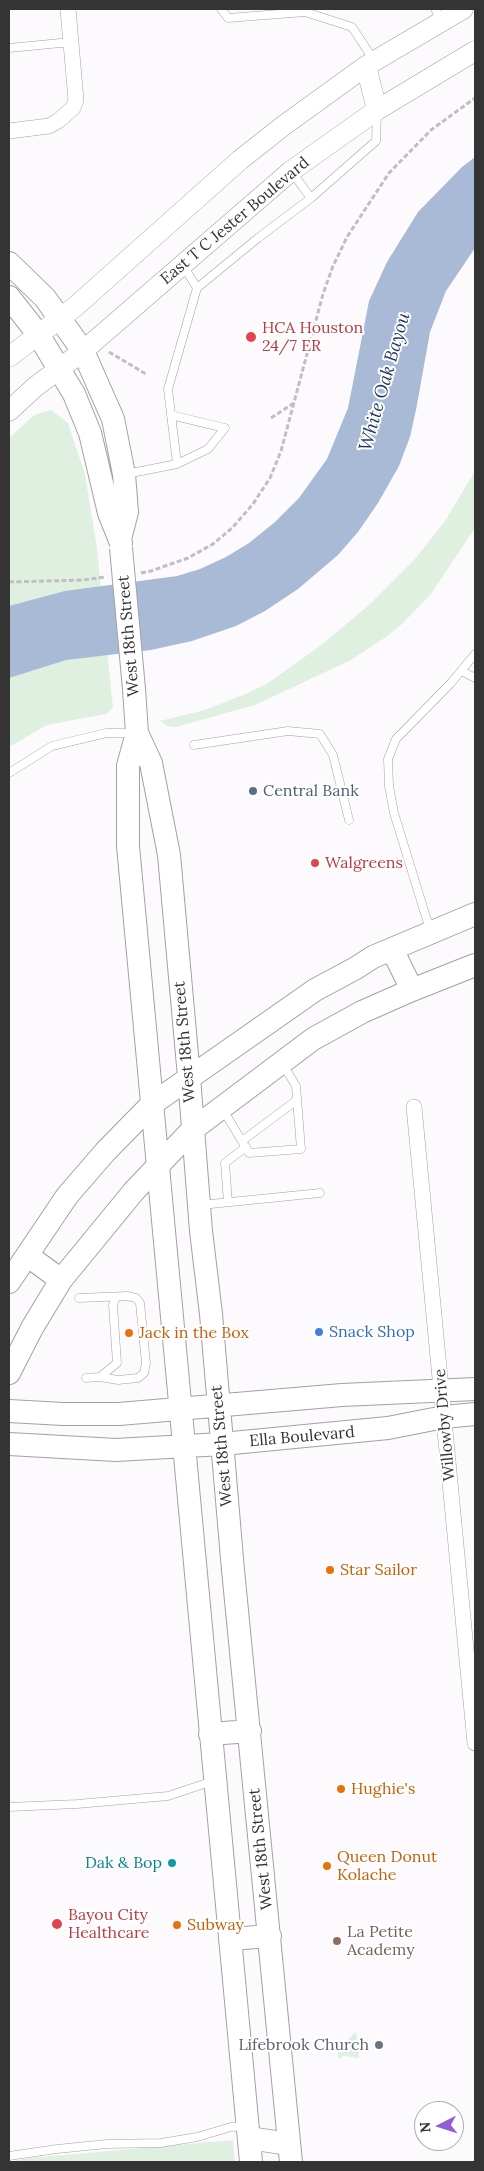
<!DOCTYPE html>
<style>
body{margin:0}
#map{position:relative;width:484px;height:2171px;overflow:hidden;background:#fdfafe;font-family:Lora,serif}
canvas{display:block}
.frame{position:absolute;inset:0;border:10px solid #353435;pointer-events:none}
.north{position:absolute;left:414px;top:2101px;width:50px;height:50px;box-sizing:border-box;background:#fff;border:1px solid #aeaeae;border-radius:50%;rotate:265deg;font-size:14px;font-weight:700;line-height:20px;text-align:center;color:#353435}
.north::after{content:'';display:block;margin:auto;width:18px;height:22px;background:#905ed7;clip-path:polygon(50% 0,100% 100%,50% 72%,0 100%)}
</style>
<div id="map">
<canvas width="484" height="2171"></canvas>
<div class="frame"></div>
<div class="north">N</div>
</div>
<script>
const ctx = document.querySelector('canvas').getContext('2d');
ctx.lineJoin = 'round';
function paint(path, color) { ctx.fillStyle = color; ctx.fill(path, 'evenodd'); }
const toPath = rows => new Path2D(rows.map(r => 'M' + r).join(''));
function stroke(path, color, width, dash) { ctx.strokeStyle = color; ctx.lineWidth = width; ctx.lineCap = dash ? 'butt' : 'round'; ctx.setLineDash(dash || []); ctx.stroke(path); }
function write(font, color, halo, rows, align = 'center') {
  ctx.font = font + ' Lora,serif'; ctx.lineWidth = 4; ctx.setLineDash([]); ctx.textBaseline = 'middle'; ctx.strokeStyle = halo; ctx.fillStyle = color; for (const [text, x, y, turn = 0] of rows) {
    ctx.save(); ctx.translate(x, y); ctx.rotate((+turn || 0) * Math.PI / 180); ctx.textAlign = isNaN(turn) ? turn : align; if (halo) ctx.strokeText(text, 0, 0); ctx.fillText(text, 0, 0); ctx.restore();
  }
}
paint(toPath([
 [51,410,68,423,85,474,97,548,113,708,106,714,47,725,9,747,9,438,34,415],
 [475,471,475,528,431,594,402,624,386,637,351,660,255,705,176,727,167,726,160,721,205,710,248,693,268,683,320,646,370,604,415,559,445,521],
 [356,2031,359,2058,344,2056,338,2059,338,2050],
 [233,2140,235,2162,9,2162,29,2158]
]), '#dff0e0');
paint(toPath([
 [475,157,475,248,446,291,430,332,416,410,410,437,399,466,378,503,358,532,338,555,298,589,265,611,236,626,192,641,151,650,66,660,9,678,9,606,65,591,177,576,200,569,226,557,249,543,275,522,299,498,327,459,348,408,369,301,387,262,418,212,462,167]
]), '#a8bad6');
const service = toPath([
 [221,9,228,18,305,12,352,27,373,59],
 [435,9,442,21],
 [9,48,71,42],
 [291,171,311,198],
 [184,267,197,288],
 [177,464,168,389,197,288,258,238,311,198,376,141,377,113],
 [126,474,177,464,208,449,225,428,171,415],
 [462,671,475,678],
 [194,745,288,731,320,734,333,755,349,820],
 [9,773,52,746,106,733,135,733],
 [430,930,394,813,389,786,388,759,396,739,451,683,475,654],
 [222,1108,249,1153,301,1149,296,1086,282,1063],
 [242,1141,297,1100],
 [228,1202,225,1163,246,1147],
 [201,1205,320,1193],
 [79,1298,127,1296,136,1298,140,1303,146,1363,144,1373,138,1378,118,1380,100,1377,86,1378],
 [100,1377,117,1363,113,1305,116,1297],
 [9,1807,77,1804,168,1796,213,1781],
 [9,2156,57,2149,107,2144,161,2143,197,2137,231,2127,246,2126]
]);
const minor = toPath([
 [9,131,49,126,58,121,73,108,76,100,68,9],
 [414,1107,475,1743]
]);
const tertiary = toPath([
 [366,66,377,110],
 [9,357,76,306,240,160,283,126,366,66,463,9],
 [9,411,35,387,83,351,291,171,377,110,475,51]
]);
const secondary = toPath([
 [9,263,45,298,83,351,113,419,124,474,127,512,120,539],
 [9,297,38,334,74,394,90,433,109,513,121,543],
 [134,689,137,733,128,766,128,846,251,2162],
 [137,733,151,763,169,855,189,1077,201,1231,211,1314,233,1570,291,2162],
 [392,949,412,990],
 [27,1255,61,1280],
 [9,1282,67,1196,105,1152,152,1104,315,990,356,968,373,957,475,914],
 [9,1373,32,1328,61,1280,134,1191,192,1130,313,1039,362,1012,412,990,475,965],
 [9,1411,63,1414,119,1414,342,1395,475,1389],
 [9,1444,116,1450,222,1444,388,1428,444,1417,475,1414],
 [210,1734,250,1731],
 [230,1939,270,1936],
 [249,2138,289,2144]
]);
stroke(service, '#a3a0a4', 9);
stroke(minor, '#a3a0a4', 16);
stroke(tertiary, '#a3a0a4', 21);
stroke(secondary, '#a3a0a4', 24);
stroke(toPath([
 [109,352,146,374],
 [271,418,294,403],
 [141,573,151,571,188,558,213,544,232,528,253,504,270,478,281,451,323,294,333,266,347,237,389,173,431,130,475,98],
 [9,582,83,580,105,577]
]), '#c1bec1', 3, [5, 2.5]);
stroke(service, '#fff', 8);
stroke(minor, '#fff', 15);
stroke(tertiary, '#fff', 20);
stroke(secondary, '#fff', 22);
const secondaryBridge = toPath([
 [121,548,134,689]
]);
stroke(secondaryBridge, '#a3a0a4', 24, []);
stroke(secondaryBridge, '#fff', 22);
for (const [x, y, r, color] of [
 [251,337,6,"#e0444e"],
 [253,791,5,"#5c6f8a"],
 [315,863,5,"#e0444e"],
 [319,1332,5,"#3f7fe0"],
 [129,1333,5,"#e8710a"],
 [330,1570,5,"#e8710a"],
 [341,1789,5,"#e8710a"],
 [172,1863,5,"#0f9aa8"],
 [327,1866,5,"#e8710a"],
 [57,1924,6,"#e0444e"],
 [177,1925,5,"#e8710a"],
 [337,1941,5,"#8d6e63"],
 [379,2045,5,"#6b7280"]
]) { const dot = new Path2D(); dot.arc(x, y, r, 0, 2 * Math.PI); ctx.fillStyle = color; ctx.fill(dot); stroke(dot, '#fff', 2); }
write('16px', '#353435', '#fff', [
 ["East T C Jester Boulevard",235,221,-40],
 ["West 18th Street",129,636,-95],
 ["West 18th Street",185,1042,-95],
 ["Willowby Drive",445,1425,-95],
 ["Ella Boulevard",302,1437,-5],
 ["West 18th Street",222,1446,-95],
 ["West 18th Street",261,1849,-96]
]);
write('16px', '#be3a42', '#fff', [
 ["HCA Houston",262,328],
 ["24/7 ER",262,346],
 ["Walgreens",325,863],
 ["Bayou City",68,1915],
 ["Healthcare",68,1933]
], 'left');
write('16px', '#4e5e75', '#fff', [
 ["Central Bank",263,791]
], 'left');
write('16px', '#366cbe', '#fff', [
 ["Snack Shop",329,1332]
], 'left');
write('16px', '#c56008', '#fff', [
 ["Jack in the Box",139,1333],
 ["Star Sailor",340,1570],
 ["Hughie's",351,1789],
 ["Queen Donut",337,1857],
 ["Kolache",337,1875],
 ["Subway",187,1925]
], 'left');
write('16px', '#0d838f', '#fff', [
 ["Dak & Bop",162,1863]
], 'right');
write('16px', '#785e54', '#fff', [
 ["La Petite",347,1932],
 ["Academy",347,1950]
], 'left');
write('16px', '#5b616d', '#fff', [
 ["Lifebrook Church",369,2045]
], 'right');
write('italic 18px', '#1e365c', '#fff', [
 ["White Oak Bayou",385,382,-74]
]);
</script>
